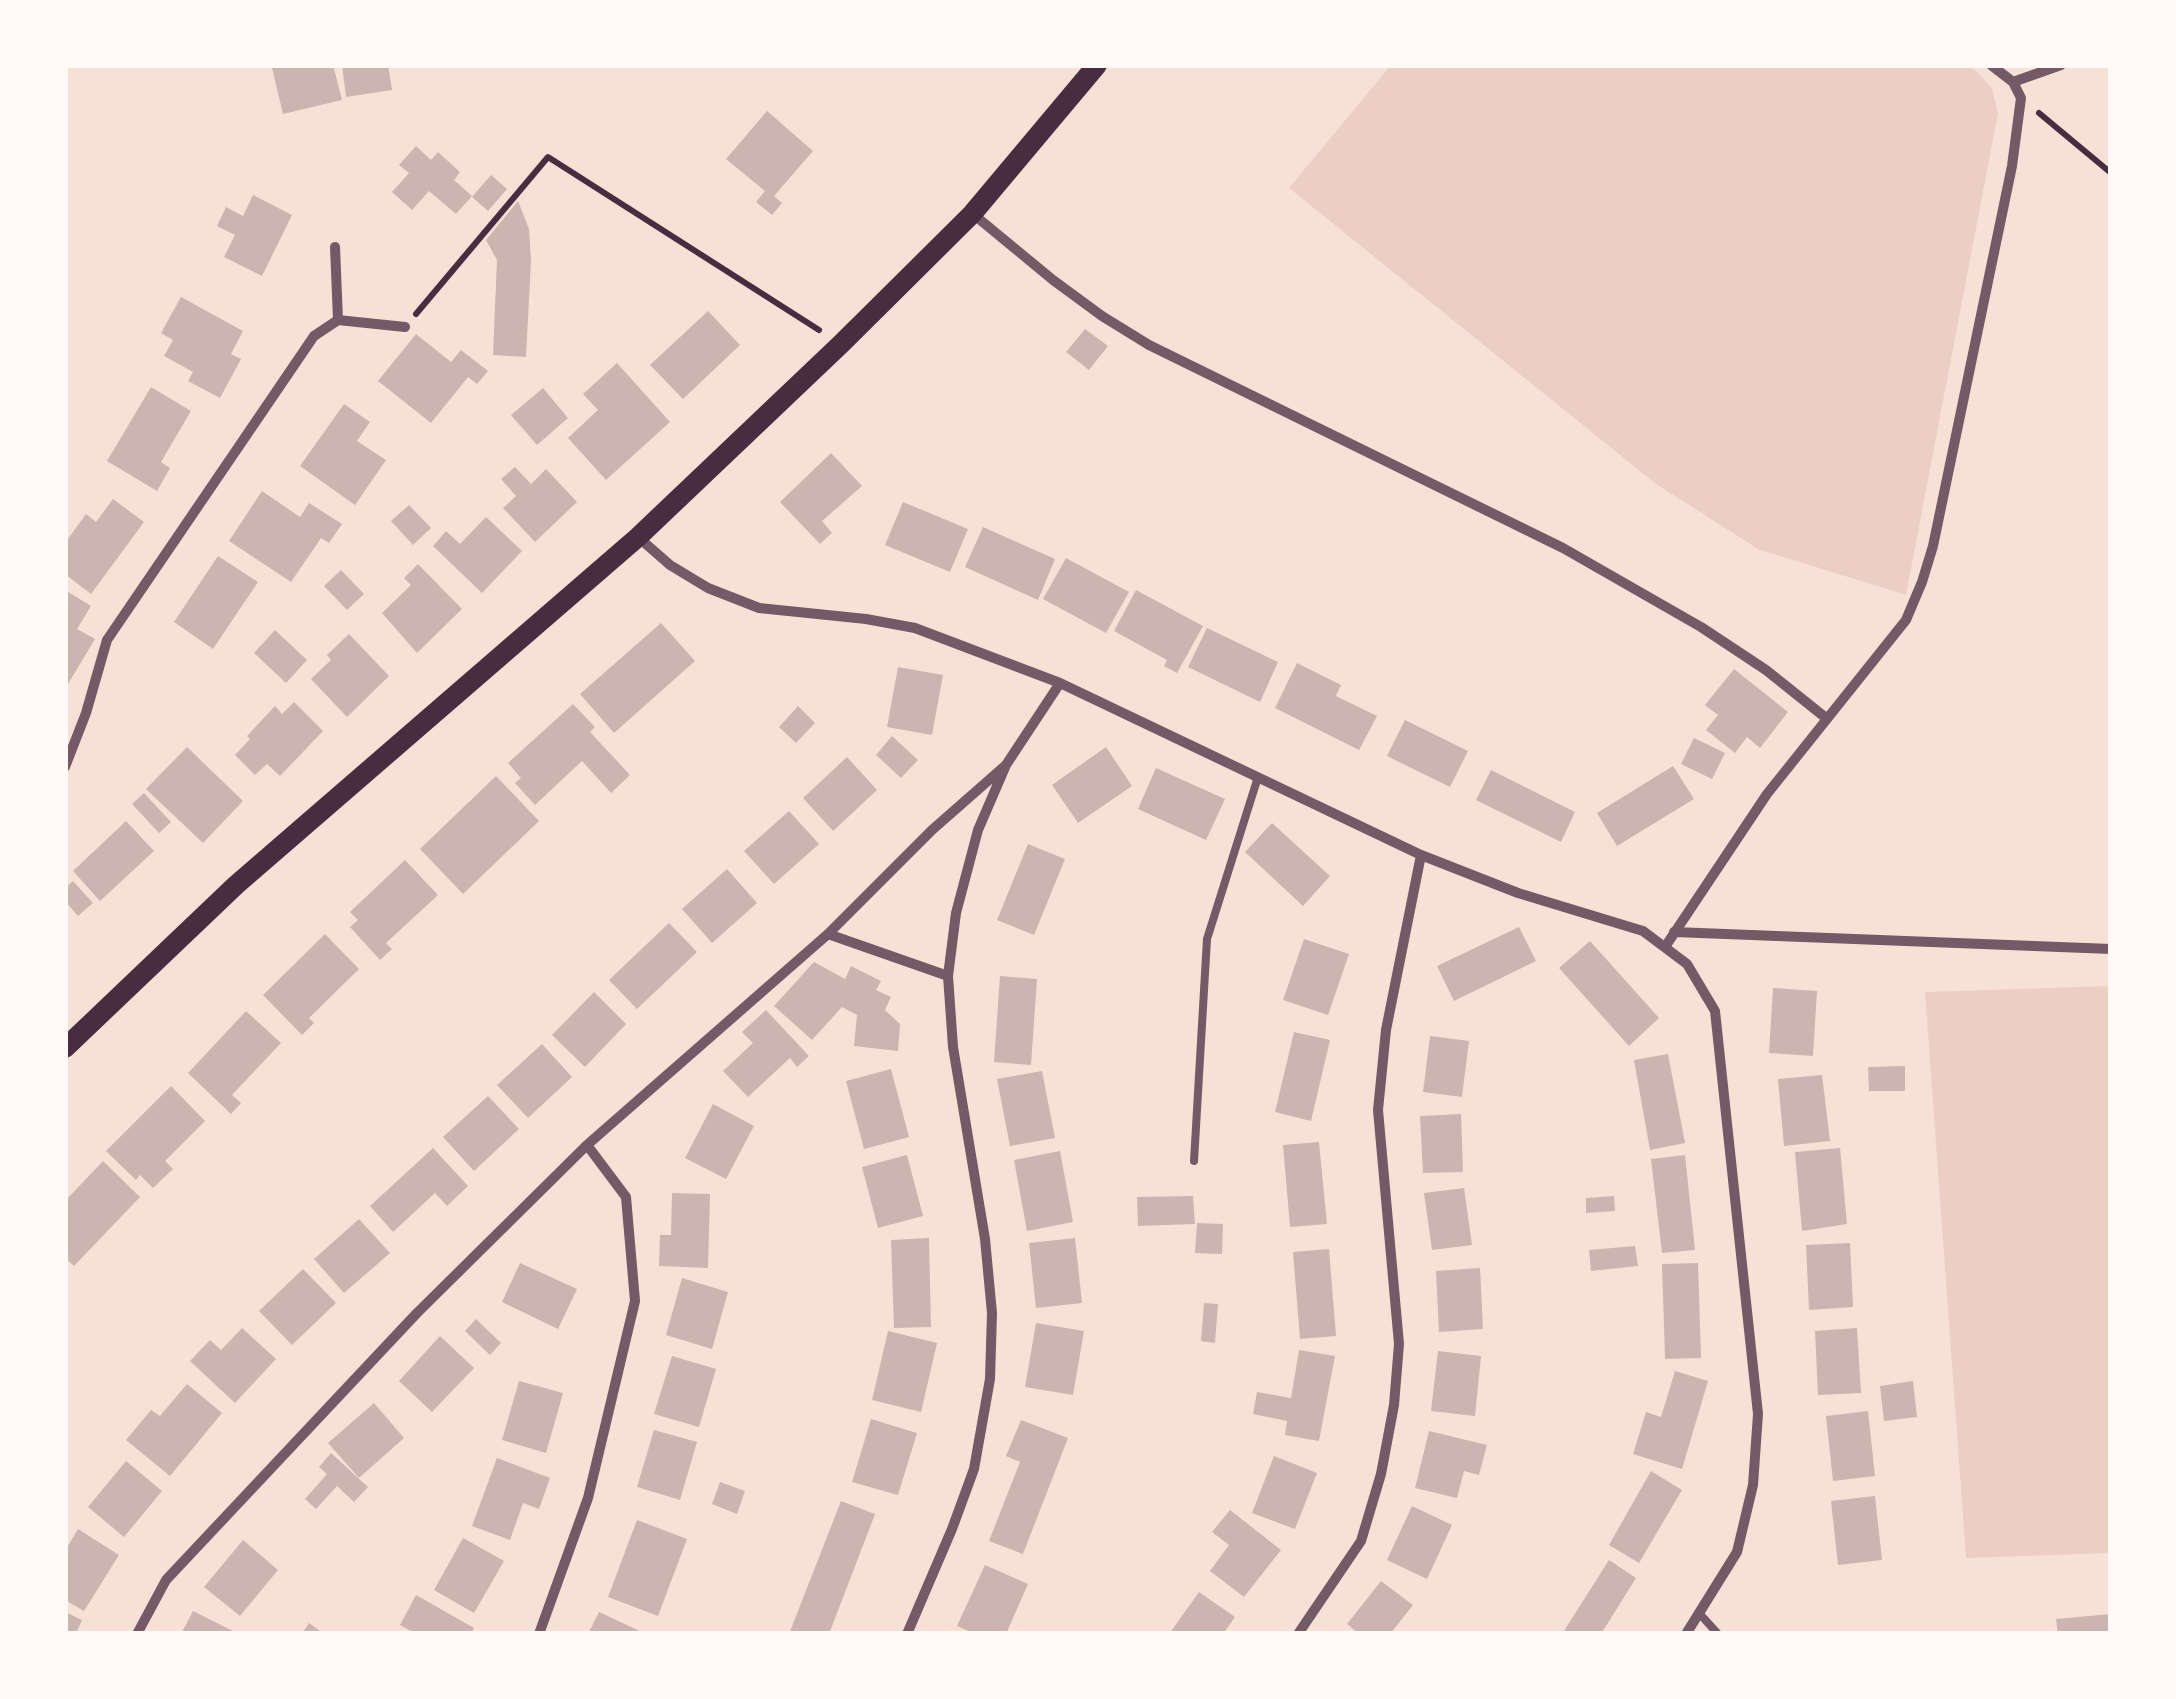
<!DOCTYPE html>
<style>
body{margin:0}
#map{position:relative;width:2176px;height:1699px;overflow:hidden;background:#f7e1d7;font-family:"Golos Text",sans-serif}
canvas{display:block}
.frame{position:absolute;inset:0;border:68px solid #fffaf5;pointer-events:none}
</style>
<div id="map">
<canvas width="2176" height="1699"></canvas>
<div class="frame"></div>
</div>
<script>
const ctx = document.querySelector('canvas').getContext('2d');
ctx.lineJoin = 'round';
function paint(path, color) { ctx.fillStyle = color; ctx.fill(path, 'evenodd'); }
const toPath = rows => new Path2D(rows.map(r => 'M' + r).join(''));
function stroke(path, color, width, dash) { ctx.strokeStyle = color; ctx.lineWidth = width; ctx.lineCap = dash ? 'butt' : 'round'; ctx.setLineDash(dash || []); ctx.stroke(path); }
paint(toPath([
 [1391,65,1968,65,1976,71,1992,88,1998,113,1906,595,1758,549,1656,484,1289,188],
 [2111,986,2111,1553,1966,1558,1925,992]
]), '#ebcfc5');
paint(toPath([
 [285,65,333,65,342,100,283,114,272,68],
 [342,65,388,65,392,90,346,97],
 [767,111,813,151,774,196,782,203,772,215,756,202,765,191,726,159],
 [416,146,431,160,438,152,460,172,454,180,472,196,456,214,429,191,412,210,392,192,409,173,399,165],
 [491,175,507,189,488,211,472,197],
 [253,195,292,215,262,276,224,257,235,235,217,226,226,207,243,216],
 [518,201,529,229,531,261,526,357,493,355,497,260,486,240],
 [181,297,243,331,231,354,241,359,220,398,188,381,193,372,164,356,173,340,161,333],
 [708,311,740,345,683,399,650,365],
 [1085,329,1108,346,1089,370,1066,352],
 [416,334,451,362,461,350,488,371,477,384,468,377,431,423,378,381],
 [617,363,670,422,606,480,568,438,598,410,583,394],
 [151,387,191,411,161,462,170,468,157,491,107,461],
 [543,388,568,418,537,445,511,415],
 [344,404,370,422,357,441,386,460,355,505,300,466],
 [831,453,862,486,822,521,832,533,820,544,780,502],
 [515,467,531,484,546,469,577,502,535,542,503,508,516,496,501,479],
 [262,491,300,517,309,503,342,524,329,543,321,538,291,582,229,541],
 [113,499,144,522,91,594,65,574,65,543,86,514,96,522],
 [903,502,968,529,950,572,885,545],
 [409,505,431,528,413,545,391,521],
 [486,517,522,551,482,593,433,546,446,531,460,544],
 [983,527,1055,559,1038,600,965,567],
 [218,556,258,582,213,649,174,622],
 [1066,558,1129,592,1106,633,1043,599],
 [418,564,462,609,417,653,382,613,411,585,404,578],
 [341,570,364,594,347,610,324,586],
 [65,590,91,606,77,629,95,639,65,689],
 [1136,590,1203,626,1177,673,1164,666,1167,660,1114,631],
 [661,623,695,661,614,733,580,694],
 [1207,628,1278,662,1260,702,1188,667],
 [275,630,307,660,286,683,254,653],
 [349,634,389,676,347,717,311,679,331,660,327,655],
 [1297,663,1341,685,1336,696,1377,716,1359,750,1275,708],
 [898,667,943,675,932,735,887,727],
 [1734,669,1788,712,1760,748,1747,737,1735,753,1706,730,1718,715,1705,705],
 [294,702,323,731,280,776,267,764,255,775,235,755,250,739,247,736,275,706,282,714],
 [573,704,595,727,590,732,630,775,611,793,582,761,535,805,515,783,521,778,508,763],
 [798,706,815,723,796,743,779,727],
 [1405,720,1468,751,1450,787,1387,756],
 [892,736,918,760,901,778,876,755],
 [1694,738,1725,753,1712,779,1681,764],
 [187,747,243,801,203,843,146,789],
 [1106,747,1132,786,1078,823,1052,785],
 [847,757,877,790,833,831,803,798],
 [1673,766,1694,799,1617,846,1597,813],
 [1156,768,1225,799,1206,840,1138,809],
 [1491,770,1575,812,1561,842,1476,800],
 [496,776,539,821,463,894,420,849],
 [144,793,171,822,159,833,132,804],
 [789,811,819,844,774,884,744,851],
 [126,821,154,851,100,901,73,871],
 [1272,823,1330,876,1303,906,1245,852],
 [1028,844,1065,859,1034,935,997,920],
 [405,860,438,895,386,943,392,949,380,960,350,927,358,920,350,912],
 [727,869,757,903,712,943,682,909],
 [73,881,93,903,78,916,65,901,65,888],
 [669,923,697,952,637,1009,609,980],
 [1519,927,1536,961,1454,1001,1437,966],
 [325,934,359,969,309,1018,314,1023,302,1035,263,995],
 [1304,939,1349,954,1328,1015,1283,1000],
 [1590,941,1659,1018,1629,1046,1559,968],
 [814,962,845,979,851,966,881,981,876,990,891,997,885,1010,900,1024,898,1051,854,1046,857,1015,842,1007,812,1040,774,1006],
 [1000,976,1037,979,1031,1065,994,1062],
 [1773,988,1817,991,1813,1056,1769,1053],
 [594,992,626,1024,585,1067,552,1035],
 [766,1010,809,1056,797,1067,790,1058,748,1097,723,1071,753,1043,742,1032],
 [246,1011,281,1043,232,1095,241,1103,231,1114,188,1073],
 [1294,1032,1330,1040,1311,1121,1275,1112],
 [1430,1036,1469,1041,1462,1097,1423,1092],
 [542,1044,572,1077,528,1118,497,1085],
 [1668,1054,1685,1143,1650,1150,1634,1060],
 [1905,1066,1905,1091,1869,1091,1868,1067],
 [891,1069,909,1137,864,1149,846,1081],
 [1042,1071,1055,1138,1010,1146,997,1079],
 [1822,1075,1830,1141,1784,1146,1778,1079],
 [171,1086,205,1121,165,1161,173,1169,153,1188,140,1175,136,1180,106,1151],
 [488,1096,519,1129,474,1171,443,1137],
 [713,1104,754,1126,726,1179,685,1158],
 [1461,1114,1463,1172,1423,1173,1420,1116],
 [1319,1142,1327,1224,1290,1227,1283,1145],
 [433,1148,468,1186,447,1206,435,1193,393,1232,370,1206],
 [1840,1148,1847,1224,1802,1231,1795,1152],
 [1060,1151,1073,1222,1027,1231,1014,1160],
 [907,1155,923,1216,878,1228,862,1167],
 [1685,1155,1695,1250,1662,1253,1651,1159],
 [103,1161,140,1197,74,1266,65,1258,65,1201],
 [1464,1188,1472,1245,1432,1250,1424,1193],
 [672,1193,710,1194,708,1268,659,1266,660,1235,671,1235],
 [1193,1196,1195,1224,1138,1226,1137,1197],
 [1614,1196,1615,1211,1586,1213,1586,1198],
 [359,1219,390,1253,344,1293,314,1259],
 [1197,1223,1223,1224,1222,1254,1195,1253],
 [929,1238,931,1327,894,1328,891,1240],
 [1075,1238,1082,1303,1036,1308,1029,1243],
 [1850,1243,1853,1307,1809,1310,1806,1245],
 [1635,1246,1638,1266,1591,1271,1589,1250],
 [1329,1249,1336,1336,1300,1339,1293,1252],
 [520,1263,577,1289,558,1329,502,1302],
 [1698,1263,1701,1358,1665,1359,1662,1264],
 [1480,1268,1483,1329,1439,1332,1436,1271],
 [303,1269,336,1303,292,1345,259,1311],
 [682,1278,728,1292,712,1349,666,1335],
 [1204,1303,1218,1304,1215,1343,1201,1341],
 [476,1319,501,1343,490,1355,465,1331],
 [1036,1323,1084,1331,1073,1395,1025,1387],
 [242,1328,276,1359,235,1403,190,1361,210,1340,221,1350],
 [1857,1328,1861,1393,1818,1395,1815,1331],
 [888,1331,937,1343,921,1412,872,1400],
 [440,1336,474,1368,432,1412,399,1381],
 [1299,1350,1335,1356,1319,1441,1285,1435,1287,1421,1253,1414,1257,1392,1291,1398],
 [1438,1351,1481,1356,1475,1416,1431,1411],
 [672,1356,716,1369,699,1427,654,1414],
 [1675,1371,1708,1381,1682,1469,1633,1454,1646,1412,1661,1417],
 [519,1381,563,1393,546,1453,502,1440],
 [1913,1381,1917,1417,1884,1421,1880,1386],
 [187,1384,222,1413,170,1476,126,1440,151,1410,160,1416],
 [374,1403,404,1438,359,1478,328,1443],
 [1868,1411,1875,1476,1833,1481,1826,1416],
 [871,1419,917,1433,898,1495,852,1482],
 [1021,1420,1068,1438,1023,1554,989,1541,1020,1462,1006,1456],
 [654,1430,697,1442,680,1500,637,1487],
 [1429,1431,1487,1445,1479,1475,1464,1471,1457,1498,1415,1488],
 [331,1453,368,1487,354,1502,337,1486,316,1509,305,1499,327,1474,319,1467],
 [1274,1456,1317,1473,1295,1529,1252,1513],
 [497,1458,550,1478,539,1509,523,1503,510,1540,472,1526],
 [126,1461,162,1491,124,1537,88,1507],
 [1651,1471,1682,1490,1639,1563,1609,1545],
 [720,1482,745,1491,737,1514,712,1504],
 [1875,1496,1882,1560,1838,1565,1831,1501],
 [841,1501,875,1514,829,1634,789,1634],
 [1412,1506,1452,1525,1427,1579,1387,1560],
 [1230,1510,1281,1550,1244,1597,1210,1571,1229,1545,1212,1532],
 [637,1520,687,1539,658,1616,608,1597],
 [78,1529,119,1555,84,1611,65,1600,65,1551],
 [463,1538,504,1561,474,1613,434,1590],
 [243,1540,278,1570,240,1616,204,1587],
 [1609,1560,1636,1578,1601,1634,1562,1634],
 [985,1565,1028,1584,1006,1634,975,1634,957,1626],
 [1381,1581,1413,1605,1390,1634,1359,1634,1347,1624],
 [1199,1592,1235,1617,1223,1634,1169,1634],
 [416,1595,474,1628,471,1634,416,1634,400,1625],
 [193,1611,239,1634,181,1634],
 [65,1612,82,1620,76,1634,65,1634],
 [599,1612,646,1634,588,1634],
 [2111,1614,2111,1634,2058,1634,2056,1619],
 [309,1623,324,1634,302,1634]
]), '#ccb4b1');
stroke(toPath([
 [2039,113,2111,173],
 [416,314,548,157,819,330]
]), '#4a2c40', 6);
stroke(toPath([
 [1194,1161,1207,939,1258,777],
 [1699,1613,1718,1634]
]), '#755966', 8);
stroke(toPath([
 [2013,82,2061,65],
 [973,214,1053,280,1102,316,1149,345,1563,548,1701,627,1766,670,1826,718],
 [335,247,338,320],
 [638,537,670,565,708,588,759,608,866,619,915,628,1060,683,1421,855,1518,893,1643,931,1687,964,1715,1011,1758,1414,1753,1485,1737,1552,1686,1634],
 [65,767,86,713,107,640,314,336,338,320,405,327],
 [1674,932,2111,949],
 [828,934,948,976],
 [1665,947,1767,794,1906,620,1922,582,1933,546,2012,166,2021,98,2013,82,1991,65],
 [137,1634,166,1580,417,1313,587,1145,828,934,932,830,1006,765],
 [539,1634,588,1498,635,1301,626,1197,587,1145],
 [907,1634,952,1529,974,1469,990,1379,992,1313,985,1239,953,1047,948,976,956,913,978,830,1006,765,1060,683],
 [1298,1634,1361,1541,1381,1474,1394,1405,1399,1344,1378,1110,1386,1030,1421,855]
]), '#755966', 10);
stroke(toPath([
 [65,1048,236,885,638,537,841,344,972,214,1097,65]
]), '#4a2c40', 20);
</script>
